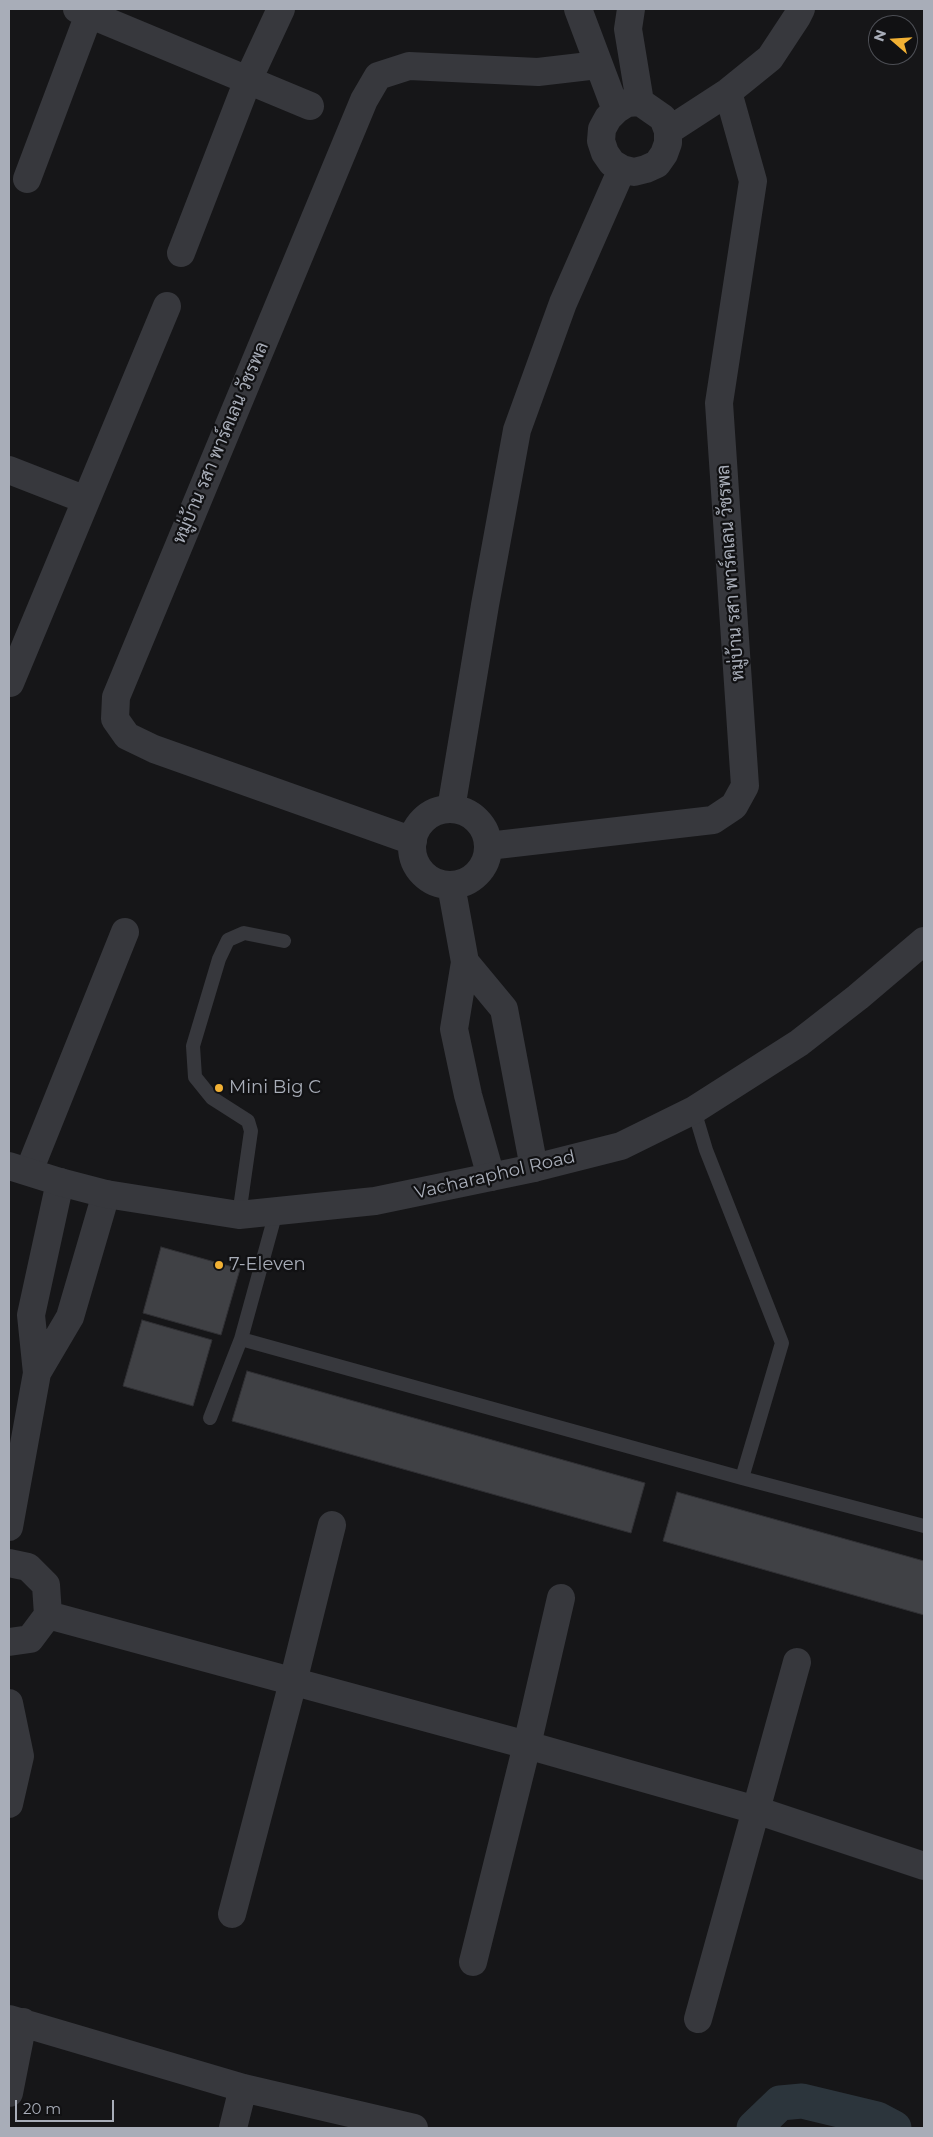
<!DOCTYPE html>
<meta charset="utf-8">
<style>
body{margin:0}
#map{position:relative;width:933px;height:2137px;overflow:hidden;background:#161618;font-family:Montserrat,sans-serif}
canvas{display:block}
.frame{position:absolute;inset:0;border:10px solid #a8adb8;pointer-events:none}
.north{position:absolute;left:868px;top:15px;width:50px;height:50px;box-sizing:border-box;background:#111113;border:1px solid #4d4f55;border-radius:50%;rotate:289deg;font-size:14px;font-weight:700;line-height:20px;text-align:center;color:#a8adb8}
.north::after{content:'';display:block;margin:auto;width:18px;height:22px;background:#f2b134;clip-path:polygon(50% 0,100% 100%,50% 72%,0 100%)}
.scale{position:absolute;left:15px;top:2100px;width:99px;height:22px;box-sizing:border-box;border:2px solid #a8adb8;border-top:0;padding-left:6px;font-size:15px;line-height:18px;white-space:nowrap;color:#a8adb8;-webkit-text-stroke:4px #111113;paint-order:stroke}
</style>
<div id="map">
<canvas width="933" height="2137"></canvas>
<div class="frame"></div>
<div class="north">N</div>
<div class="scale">20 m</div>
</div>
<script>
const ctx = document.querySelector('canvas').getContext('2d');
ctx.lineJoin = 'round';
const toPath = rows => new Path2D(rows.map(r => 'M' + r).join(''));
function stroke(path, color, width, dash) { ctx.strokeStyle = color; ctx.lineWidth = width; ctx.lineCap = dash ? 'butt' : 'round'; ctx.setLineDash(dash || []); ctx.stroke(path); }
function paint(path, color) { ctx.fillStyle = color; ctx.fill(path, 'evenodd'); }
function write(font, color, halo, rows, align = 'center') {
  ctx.font = font + ' Montserrat,Sarabun,sans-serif'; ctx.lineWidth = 4.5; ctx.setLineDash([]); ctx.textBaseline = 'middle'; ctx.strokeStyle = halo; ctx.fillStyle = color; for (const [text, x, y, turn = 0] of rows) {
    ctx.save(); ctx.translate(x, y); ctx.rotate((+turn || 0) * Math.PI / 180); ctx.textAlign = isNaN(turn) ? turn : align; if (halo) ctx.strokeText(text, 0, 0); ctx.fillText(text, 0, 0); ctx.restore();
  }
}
stroke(toPath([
 [754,2128,780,2103,802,2101,877,2119,894,2128]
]), '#2c353c', 35);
const building = toPath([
 [161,1247,240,1269,221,1335,143,1313,161,1247],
 [142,1320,212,1340,193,1406,123,1386,142,1320],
 [247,1371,645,1483,631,1533,232,1421,247,1371],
 [677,1492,924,1561,924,1615,663,1541,677,1492]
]);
paint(building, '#404145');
stroke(building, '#303034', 1);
stroke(toPath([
 [694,1110,706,1150,782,1343,742,1478],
 [276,1212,241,1339,742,1478,924,1526],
 [239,1215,251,1131,248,1121,212,1098,195,1077,193,1046,219,959,228,940,244,933,284,941],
 [210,1418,241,1339]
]), '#37383d', 14);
stroke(toPath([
 [77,9,310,106],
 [578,9,616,110],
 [631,9,628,29,640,102],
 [640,102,663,118,668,131,668,143,664,154,657,164,646,169,634,172,622,169,612,163,605,153,601,141,602,129,608,118,616,110,627,103,640,102],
 [668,131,728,92,770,58,797,17,801,9],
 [27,179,91,9],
 [181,253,248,80,281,9],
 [9,470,86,500],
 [10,683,167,306],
 [451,809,485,605,517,430,563,303,622,169],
 '412 847a38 38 0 1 1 76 0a38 38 0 1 1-76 0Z',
 [413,841,154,749,127,736,115,719,116,697,364,100,378,76,409,66,538,72,598,65],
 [488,846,713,820,734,806,745,786,719,403,753,181,728,92],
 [451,885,465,962,454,1029,468,1095,491,1177],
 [465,962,504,1009,534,1168],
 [29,1171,125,932],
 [37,1373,70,1317,106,1194],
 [9,1527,37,1373,31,1315,60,1182],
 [9,1563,28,1567,46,1585,48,1615,30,1639,9,1642],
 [48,1615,527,1745,756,1810,924,1866],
 [9,1703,20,1756,9,1804],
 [232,1914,293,1682,332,1525],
 [473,1962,527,1745,561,1598],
 [9,2019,243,2088,414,2128],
 [698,2019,797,1662],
 [9,2093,23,2022],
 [233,2128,243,2088]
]), '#37383d', 28);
stroke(toPath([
 [9,1166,60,1182,106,1194,239,1215,375,1201,534,1168,621,1146,694,1110,799,1043,858,997,924,941]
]), '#37383d', 28);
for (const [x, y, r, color] of [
 [219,1088,5,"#f2b134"],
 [219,1265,5,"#f2b134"]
]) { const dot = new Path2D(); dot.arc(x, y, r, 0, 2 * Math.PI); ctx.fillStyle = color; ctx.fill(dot); stroke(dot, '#111113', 2); }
write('18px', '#a8adb8', '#111113', [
 ["หมู่บ้าน รสา พาร์คเลน วัชรพล",221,443,-67],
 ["หมู่บ้าน รสา พาร์คเลน วัชรพล",731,573,-94],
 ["Vacharaphol Road",495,1175,-13]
]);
write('18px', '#a8adb8', '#111113', [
 ["Mini Big C",229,1088],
 ["7-Eleven",229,1265]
], 'left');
</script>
